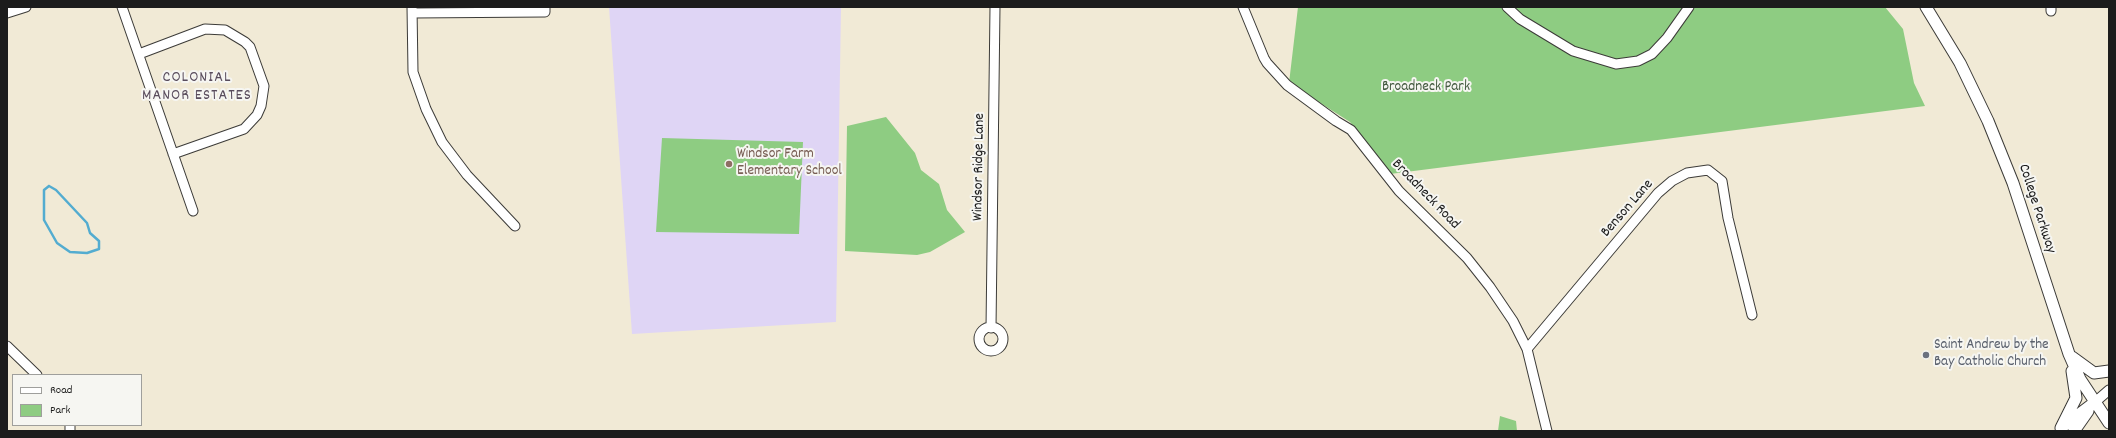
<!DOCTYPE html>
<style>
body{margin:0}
#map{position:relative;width:2116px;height:438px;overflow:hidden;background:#f1ead6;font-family:Dekko,sans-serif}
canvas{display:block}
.frame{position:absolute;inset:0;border:8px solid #1c1c1c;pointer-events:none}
.legend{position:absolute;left:12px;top:374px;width:130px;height:52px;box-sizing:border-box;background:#f6f6f2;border:1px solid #9f9f9c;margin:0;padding:5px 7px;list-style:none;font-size:12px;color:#1c1c1c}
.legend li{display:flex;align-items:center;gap:8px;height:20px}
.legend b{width:20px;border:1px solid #9f9f9c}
</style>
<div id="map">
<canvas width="2116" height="438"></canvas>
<div class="frame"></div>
<ul class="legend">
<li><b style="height:5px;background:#fff"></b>Road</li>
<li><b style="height:11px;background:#8ecc82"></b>Park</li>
</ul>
</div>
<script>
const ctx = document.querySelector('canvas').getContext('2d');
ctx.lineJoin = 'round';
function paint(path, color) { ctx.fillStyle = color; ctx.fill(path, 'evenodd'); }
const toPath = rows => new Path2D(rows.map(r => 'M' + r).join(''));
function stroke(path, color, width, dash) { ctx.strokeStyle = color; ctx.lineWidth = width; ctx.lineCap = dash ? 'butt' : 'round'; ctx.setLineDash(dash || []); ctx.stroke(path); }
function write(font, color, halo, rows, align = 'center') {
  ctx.font = font + ' Dekko,sans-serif'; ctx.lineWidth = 4; ctx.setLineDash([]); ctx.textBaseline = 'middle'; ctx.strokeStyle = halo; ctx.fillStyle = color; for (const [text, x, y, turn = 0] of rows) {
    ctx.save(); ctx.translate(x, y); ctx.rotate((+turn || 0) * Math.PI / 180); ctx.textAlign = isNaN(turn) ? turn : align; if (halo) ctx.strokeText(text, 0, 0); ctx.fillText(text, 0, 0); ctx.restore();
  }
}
paint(toPath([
 [609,7,841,7,836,322,632,334]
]), '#dfd5f5');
paint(toPath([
 [1298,7,1885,7,1903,29,1914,83,1925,106,1390,174,1350,122,1289,83],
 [886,117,915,153,921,170,939,184,947,210,965,232,930,252,917,255,845,251,847,126],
 [662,138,803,142,799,234,656,232],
 [1500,416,1516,421,1517,431,1498,431]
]), '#8ecc82');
stroke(toPath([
 [49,186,56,190,87,223,90,233,99,241,99,249,87,253,70,252,57,243,44,220,44,190,49,186]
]), '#53acd0', 2.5);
const minor = toPath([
 [122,7,193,211],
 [412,7,413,72,426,109,442,142,467,175,515,226],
 [1243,7,1264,58,1267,63,1287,85,1336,121,1351,130,1399,191,1467,258,1490,287,1513,321,1527,349,1547,431],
 [1507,7,1520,19,1573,51,1616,64,1638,61,1652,54,1667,38,1689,7],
 [2051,7,2051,11],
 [7,13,26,7],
 [413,13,545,12,545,7],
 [139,54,205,29,225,30,245,42,250,47,264,86,261,106,257,115,244,129,173,154],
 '979 339a12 12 0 1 1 24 0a12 12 0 1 1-24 0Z',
 [991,328,995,7],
 [7,346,37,375],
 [1527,349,1658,193,1672,181,1687,173,1708,170,1722,181,1728,218,1752,315],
 [2094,403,2109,390],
 [70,431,70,425]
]);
const major = toPath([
 [1926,7,1960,63,1988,121,2013,183,2069,354,2080,379,2109,423],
 [2072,357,2094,373,2109,371],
 [2065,425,2094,403],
 [2061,428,2076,398,2072,371],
 [2074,431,2088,411]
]);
stroke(minor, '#3c3b38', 11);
stroke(major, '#3c3b38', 13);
stroke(minor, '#fff', 9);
stroke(major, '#fff', 11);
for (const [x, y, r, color] of [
 [729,164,4,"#8d6e63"],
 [1926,355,4,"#6b7280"]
]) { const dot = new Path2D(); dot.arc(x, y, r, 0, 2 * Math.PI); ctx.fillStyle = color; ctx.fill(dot); stroke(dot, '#f6f6f2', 1.5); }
write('15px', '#445a40', '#f6f6f2', [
 ["Broadneck Park",1426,88]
]);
write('15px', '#785e54', '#f6f6f2', [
 ["Windsor Farm",737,155],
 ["Elementary School",737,172]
], 'left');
write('15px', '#1c1c1c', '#f6f6f2', [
 ["Windsor Ridge Lane",980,167,-89],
 ["Broadneck Road",1425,195,46],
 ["Benson Lane",1628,209,-49],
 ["College Parkway",2036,209,72]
]);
write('15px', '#5b616d', '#f6f6f2', [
 ["Saint Andrew by the",1934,346],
 ["Bay Catholic Church",1934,363]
], 'left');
ctx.letterSpacing = '1px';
write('16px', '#594c5c', '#f6f6f2', [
 ["COLONIAL",197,79],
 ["MANOR ESTATES",197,97]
]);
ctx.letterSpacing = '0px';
</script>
